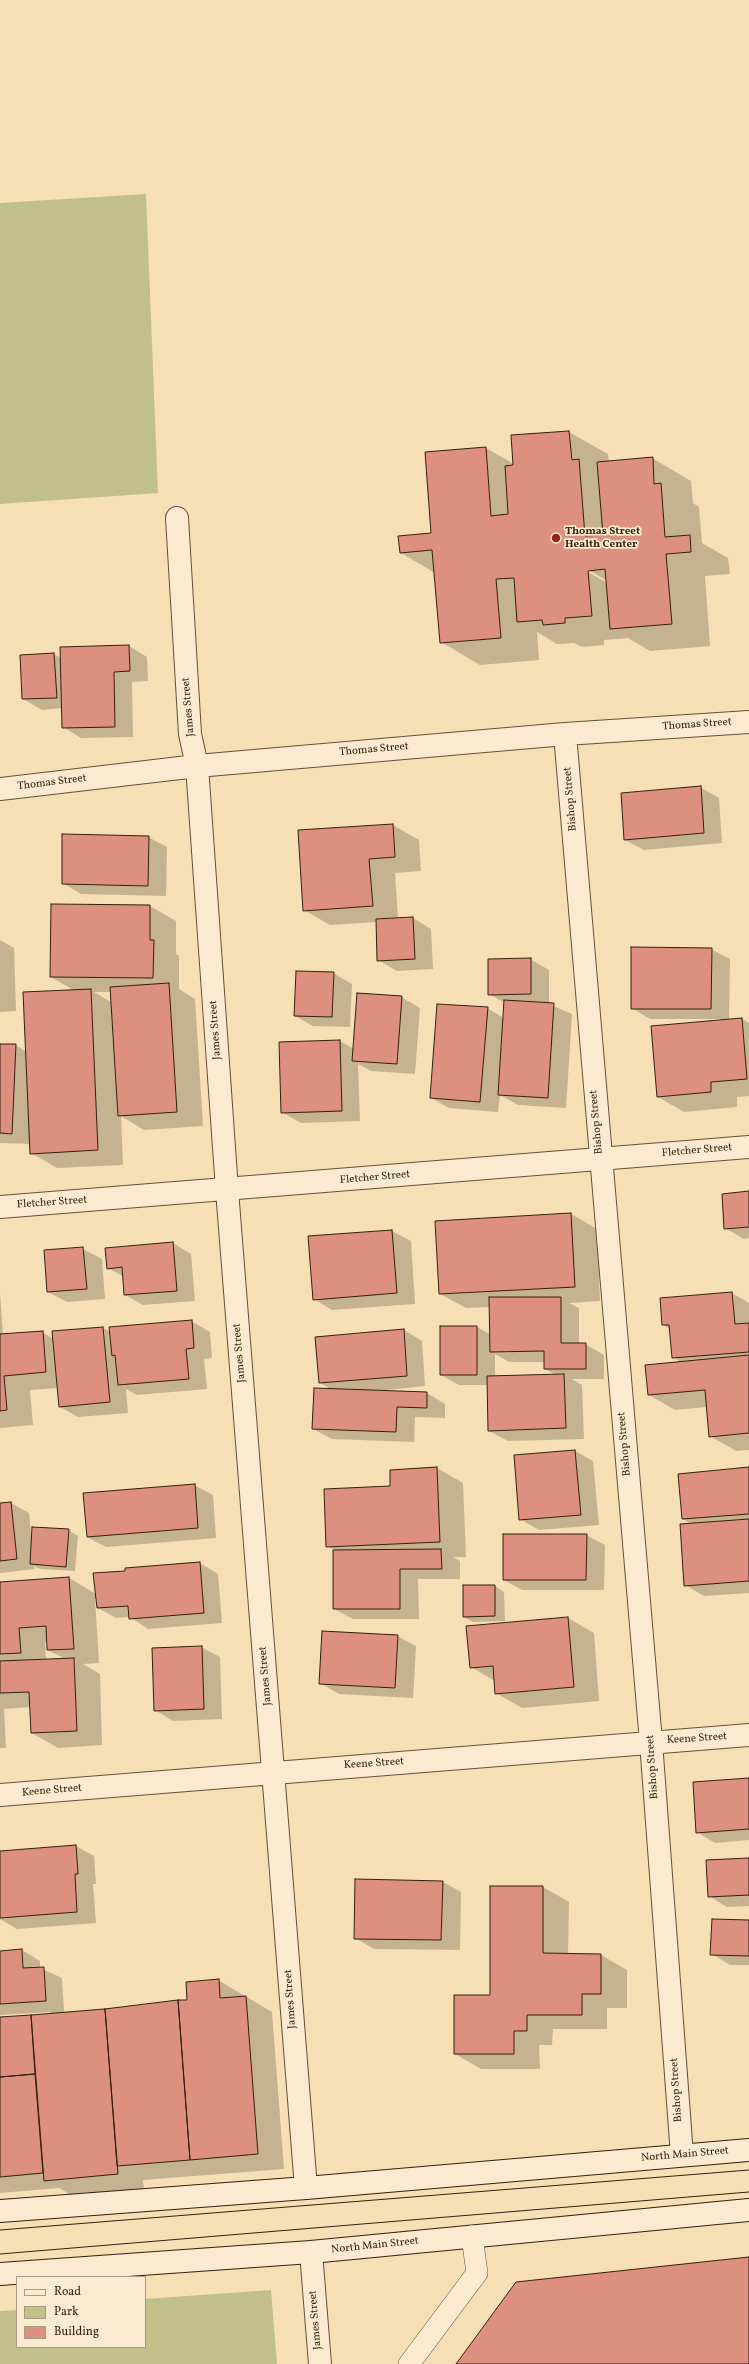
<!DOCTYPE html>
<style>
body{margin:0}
#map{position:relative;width:749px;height:2364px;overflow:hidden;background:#f7dfb5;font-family:Vollkorn,serif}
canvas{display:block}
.legend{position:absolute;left:16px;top:2276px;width:130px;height:72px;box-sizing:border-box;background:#faeacf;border:1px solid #ab9982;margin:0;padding:5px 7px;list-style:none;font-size:12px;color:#341f0f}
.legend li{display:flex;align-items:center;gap:8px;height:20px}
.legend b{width:20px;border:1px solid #ab9982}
</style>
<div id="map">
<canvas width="749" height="2364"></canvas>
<ul class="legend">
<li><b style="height:5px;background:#faeacf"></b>Road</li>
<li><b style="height:11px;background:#c2c08a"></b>Park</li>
<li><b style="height:11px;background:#dd8f80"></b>Building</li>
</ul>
</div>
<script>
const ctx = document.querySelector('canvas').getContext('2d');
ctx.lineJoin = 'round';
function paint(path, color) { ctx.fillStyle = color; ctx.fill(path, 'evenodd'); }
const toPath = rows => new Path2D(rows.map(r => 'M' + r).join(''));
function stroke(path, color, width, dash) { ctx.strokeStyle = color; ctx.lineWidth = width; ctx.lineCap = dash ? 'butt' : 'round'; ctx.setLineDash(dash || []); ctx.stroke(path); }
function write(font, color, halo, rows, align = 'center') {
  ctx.font = font + ' Vollkorn,serif'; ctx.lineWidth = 3.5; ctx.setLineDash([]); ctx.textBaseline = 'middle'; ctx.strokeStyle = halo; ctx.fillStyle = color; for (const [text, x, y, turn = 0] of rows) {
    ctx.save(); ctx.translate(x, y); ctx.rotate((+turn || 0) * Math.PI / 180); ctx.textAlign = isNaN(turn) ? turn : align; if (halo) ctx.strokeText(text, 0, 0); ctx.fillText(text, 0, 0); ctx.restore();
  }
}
paint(toPath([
 [146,194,158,493,0,504,0,203],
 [271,2290,277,2364,0,2364,0,2311,17,2310,17,2347,145,2347,145,2299]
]), '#c2c08a');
paint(toPath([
 [569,432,608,454,609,462,652,458,691,481,693,503,699,507,702,543,728,558,730,574,705,576,710,646,650,651,628,638,604,640,604,645,582,647,574,643,557,644,537,632,539,660,480,665,441,642,435,573,401,553,432,534,486,448,514,464,512,436],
 [584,567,607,581,607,583,583,569],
 [129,646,147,657,148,681,132,682,133,737,81,738,63,727,62,708,42,710,23,699,54,654,61,658],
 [700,787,719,798,722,843,644,850,625,840],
 [393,825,419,840,421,871,395,873,398,919,413,918,431,929,433,969,397,971,378,960,377,922,330,925,304,910],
 [148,837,167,847,166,896,81,894,63,883],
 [150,906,176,921,176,954,179,956,179,989,195,999,203,1126,144,1130,121,1116,123,1165,57,1168,31,1153,31,1144,0,1143,0,1045,15,1045,27,1052,75,991,51,977],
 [94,992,111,992,111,1002],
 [0,940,14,948,16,1011,0,1012],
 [711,949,730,959,729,1020,742,1019,749,1023,749,1096,737,1097,737,1107,684,1112,658,1097,721,1019,650,1019,632,1008],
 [530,959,549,970,549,1004,572,1014,566,1108,518,1105,500,1095,498,1112,449,1108,431,1098,487,1008,504,1018,505,1003,489,994],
 [333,973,352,984,350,1027,313,1026,295,1016],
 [401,997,420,1008,415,1074,371,1071,358,1064,360,1121,301,1123,282,1112,340,1041,354,1049],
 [749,1192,749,1238,744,1239,725,1228],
 [571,1214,597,1229,600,1301,569,1303,579,1308,579,1344,585,1344,604,1355,604,1379,572,1379,582,1385,584,1439,508,1441,489,1431,488,1385,459,1385,441,1375,477,1327,491,1335,491,1307,466,1308,440,1294],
 [495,1354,509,1362,545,1362,545,1369,556,1375,495,1377],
 [392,1231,411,1241,415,1304,332,1310,314,1299,309,1237],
 [173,1243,191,1254,195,1301,143,1305,125,1295,124,1277,108,1268],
 [83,1249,102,1259,105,1299,67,1302,48,1292],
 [0,1292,3,1335,42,1332,54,1339,103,1328,111,1332,191,1321,210,1332,212,1358,204,1359,207,1389,137,1395,126,1389,128,1413,78,1417,60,1407,58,1388,30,1390,33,1425,0,1428],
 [732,1293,749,1303,749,1450,736,1451,710,1436,707,1407,675,1410,649,1395,681,1362,673,1357,670,1329,663,1325],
 [404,1330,422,1341,425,1386,378,1391,427,1393,445,1404,445,1418,415,1417,414,1442,332,1439,313,1429,332,1390,319,1382],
 [575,1451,593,1461,599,1525,539,1530,520,1519],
 [437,1468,463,1483,466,1557,453,1557,460,1561,460,1579,418,1579,419,1619,353,1619,334,1609,334,1550,327,1546,391,1487],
 [749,1468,749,1593,704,1596,685,1585,691,1524,683,1519],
 [194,1485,213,1495,216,1538,106,1547,87,1537],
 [11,1503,29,1513,31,1534,68,1530,78,1536,75,1571,40,1569,34,1566,35,1569,0,1573,0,1504],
 [586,1535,605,1545,604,1590,522,1590,504,1580],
 [200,1563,218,1574,222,1623,148,1629,130,1617,116,1618,98,1608,97,1598,95,1599,99,1663,83,1664,100,1674,102,1745,58,1748,32,1733,31,1707,4,1709,6,1748,0,1748,0,1583,69,1578,96,1594],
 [45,1642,48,1642,48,1650,65,1659,46,1660],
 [495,1586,504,1592,505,1621,473,1622,464,1617],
 [568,1618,594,1633,599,1701,522,1708,496,1693,495,1681,471,1667],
 [397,1636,416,1646,413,1698,339,1694,320,1683],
 [201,1647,220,1657,222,1719,173,1721,155,1710],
 [749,1779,749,1840,715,1843,697,1832],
 [76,1846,94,1856,96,1884,93,1884,96,1923,17,1929,0,1919,0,1852],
 [749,1859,749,1906,727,1907,709,1896],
 [443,1882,461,1892,460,1950,374,1949,355,1938],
 [543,1887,569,1902,568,1954,601,1955,627,1970,627,2008,607,2008,607,2029,553,2029,552,2045,539,2045,540,2069,481,2069,455,2054,491,1996],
 [749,1921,749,1965,730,1965,712,1954],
 [22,1950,40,1961,40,1968,62,1978,64,2012,188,2001,218,1980,272,2012,284,2169,143,2180,144,2189,71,2195,59,2188,0,2193,0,2018,50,2014,50,2012,0,2015,0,1952]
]), '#0003');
const building = toPath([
 [569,431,572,460,579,459,585,536,603,535,597,462,653,457,654,484,661,483,665,537,690,535,691,552,666,554,672,624,610,629,605,569,588,571,592,616,565,618,565,623,543,625,542,620,517,622,514,578,496,579,501,638,440,643,432,550,400,553,398,536,431,533,425,452,486,447,491,516,508,514,505,466,513,465,511,435,569,431],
 [129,645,130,671,114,672,115,727,62,728,60,647,129,645],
 [54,653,57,698,22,699,20,655,54,653],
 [701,786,704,833,624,840,621,793,701,786],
 [393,824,395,857,369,859,373,906,303,911,298,830,393,824],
 [62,834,149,836,148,886,62,884,62,834],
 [51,904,150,905,150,940,154,940,153,978,50,977,51,904],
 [413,917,415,959,377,961,376,919,413,917],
 [631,947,712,948,711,1009,631,1009,631,947],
 [531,958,531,994,488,995,488,959,531,958],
 [296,971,334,972,332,1017,294,1016,296,971],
 [169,983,177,1112,118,1116,110,987,169,983],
 [91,989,98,1150,30,1154,23,992,91,989],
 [357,993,402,996,397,1064,352,1061,357,993],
 [504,1000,554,1003,548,1098,498,1095,504,1000],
 [437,1004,488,1007,480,1102,430,1098,437,1004],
 [742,1018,747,1079,711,1082,711,1092,657,1097,651,1026,742,1018],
 [340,1040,342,1111,281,1113,279,1042,340,1040],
 [0,1044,16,1044,12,1134,0,1133,0,1044],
 [749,1191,749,1227,724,1229,722,1194,749,1191],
 [571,1213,575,1287,439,1294,435,1221,571,1213],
 [392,1230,397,1293,313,1300,308,1236,392,1230],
 [173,1242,177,1291,124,1295,122,1267,107,1269,105,1248,173,1242],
 [83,1247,87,1289,47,1292,44,1250,83,1247],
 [732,1292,735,1324,749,1323,749,1352,672,1358,669,1325,662,1325,660,1298,732,1292],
 [489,1297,561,1297,561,1343,586,1343,586,1369,544,1369,544,1351,490,1352,489,1297],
 [192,1320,194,1348,186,1349,189,1379,118,1385,115,1355,112,1356,109,1327,192,1320],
 [440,1326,477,1326,477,1375,440,1375,440,1326],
 [103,1327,110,1402,59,1407,52,1331,103,1327],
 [404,1329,407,1376,319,1383,315,1337,404,1329],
 [43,1331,46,1372,4,1376,7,1410,0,1411,0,1334,43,1331],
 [749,1355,749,1433,709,1437,705,1390,648,1395,645,1365,749,1355],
 [564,1374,566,1428,488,1431,487,1376,564,1374],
 [314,1388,427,1392,427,1408,397,1407,396,1432,312,1429,314,1388],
 [575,1450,581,1515,519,1520,514,1455,575,1450],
 [437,1467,440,1542,326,1547,324,1489,390,1486,390,1470,437,1467],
 [749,1467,749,1514,682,1519,678,1474,749,1467],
 [195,1484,198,1528,87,1537,83,1493,195,1484],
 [11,1502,17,1559,0,1561,0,1503,11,1502],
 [749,1519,749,1581,684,1586,680,1524,749,1519],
 [32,1527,69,1529,66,1567,30,1564,32,1527],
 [503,1534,587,1534,586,1580,503,1580,503,1534],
 [441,1549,442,1569,400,1569,400,1609,333,1609,333,1550,441,1549],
 [200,1562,204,1613,129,1619,128,1606,97,1608,93,1573,125,1571,125,1568,200,1562],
 [69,1577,74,1649,47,1650,46,1626,19,1628,21,1653,0,1654,0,1582,69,1577],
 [463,1585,495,1585,495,1616,463,1617,463,1585],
 [568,1617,574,1687,495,1694,493,1666,470,1668,466,1626,568,1617],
 [322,1631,398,1635,395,1688,319,1684,322,1631],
 [202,1646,204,1709,154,1711,152,1648,202,1646],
 [74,1658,77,1731,31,1733,29,1692,0,1693,0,1661,74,1658],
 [749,1778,749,1829,696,1833,693,1782,749,1778],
 [76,1845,78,1874,75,1874,77,1912,0,1918,0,1851,76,1845],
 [749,1858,749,1895,708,1897,706,1860,749,1858],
 [355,1879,443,1881,441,1940,354,1939,355,1879],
 [490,1886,543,1886,543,1953,601,1954,601,1994,582,1994,582,2015,527,2015,527,2031,514,2031,514,2054,454,2054,454,1995,490,1995,490,1886],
 [712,1919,749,1920,749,1956,710,1955,712,1919],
 [22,1949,23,1968,44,1967,46,2001,0,2004,0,1951,22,1949],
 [219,1979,220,1998,246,1996,258,2154,190,2160,178,2000,187,2000,186,1982,219,1979],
 [178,2000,190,2160,117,2166,105,2009,178,2000],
 [105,2009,118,2174,44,2181,31,2015,105,2009],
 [31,2015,35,2074,0,2077,0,2017,31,2015],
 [35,2074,43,2173,0,2177,0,2077,35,2074],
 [749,2257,749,2364,456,2364,516,2282,749,2257]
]);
paint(building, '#dd8f80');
stroke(building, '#341f0f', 1);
const service = toPath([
 [409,2364,477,2273,472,2236]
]);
const minor = toPath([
 [177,518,190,734,197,766,227,1190,306,2188],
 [565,734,651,1742,682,2155],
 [0,789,197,766,565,734,749,722],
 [0,1207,749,1147],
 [0,1795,749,1735],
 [311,2252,320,2364]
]);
const secondary = toPath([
 [0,2211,306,2188,749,2150],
 [0,2274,311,2252,749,2210]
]);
stroke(service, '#654f38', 22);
stroke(minor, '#654f38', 24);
stroke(secondary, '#341f0f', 24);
stroke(service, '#faeacf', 21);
stroke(minor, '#faeacf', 22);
stroke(secondary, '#faeacf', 22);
stroke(toPath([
 [0,2230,749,2170],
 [0,2254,749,2192]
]), '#341f0f', 1);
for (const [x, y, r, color] of [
 [556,538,5,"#8f2418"]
]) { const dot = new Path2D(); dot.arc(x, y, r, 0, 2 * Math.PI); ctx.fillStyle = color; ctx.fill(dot); stroke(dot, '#faeacf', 1.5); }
write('bold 11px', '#341f0f', '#faeacf', [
 ["Thomas Street",565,532],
 ["Health Center",565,545]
], 'left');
write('11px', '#341f0f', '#faeacf', [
 ["James Street",189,707,-95],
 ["Thomas Street",697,725,-4],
 ["Thomas Street",374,750,-5],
 ["Thomas Street",52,783,-7],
 ["Bishop Street",571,799,-95],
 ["James Street",216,1030,-94],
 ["Bishop Street",597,1122,-95],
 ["Fletcher Street",697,1151,-5],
 ["Fletcher Street",375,1178,-5],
 ["Fletcher Street",52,1203,-4],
 ["James Street",240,1353,-95],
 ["Bishop Street",625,1444,-95],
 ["James Street",266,1676,-95],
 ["Keene Street",697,1739,-4],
 ["Keene Street",374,1764,-4],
 ["Bishop Street",653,1767,-94],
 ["Keene Street",52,1791,-5],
 ["James Street",291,1999,-94],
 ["Bishop Street",677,2090,-94],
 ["North Main Street",685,2155,-5],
 ["North Main Street",375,2246,-6],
 ["James Street",316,2320,-95]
]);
</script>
